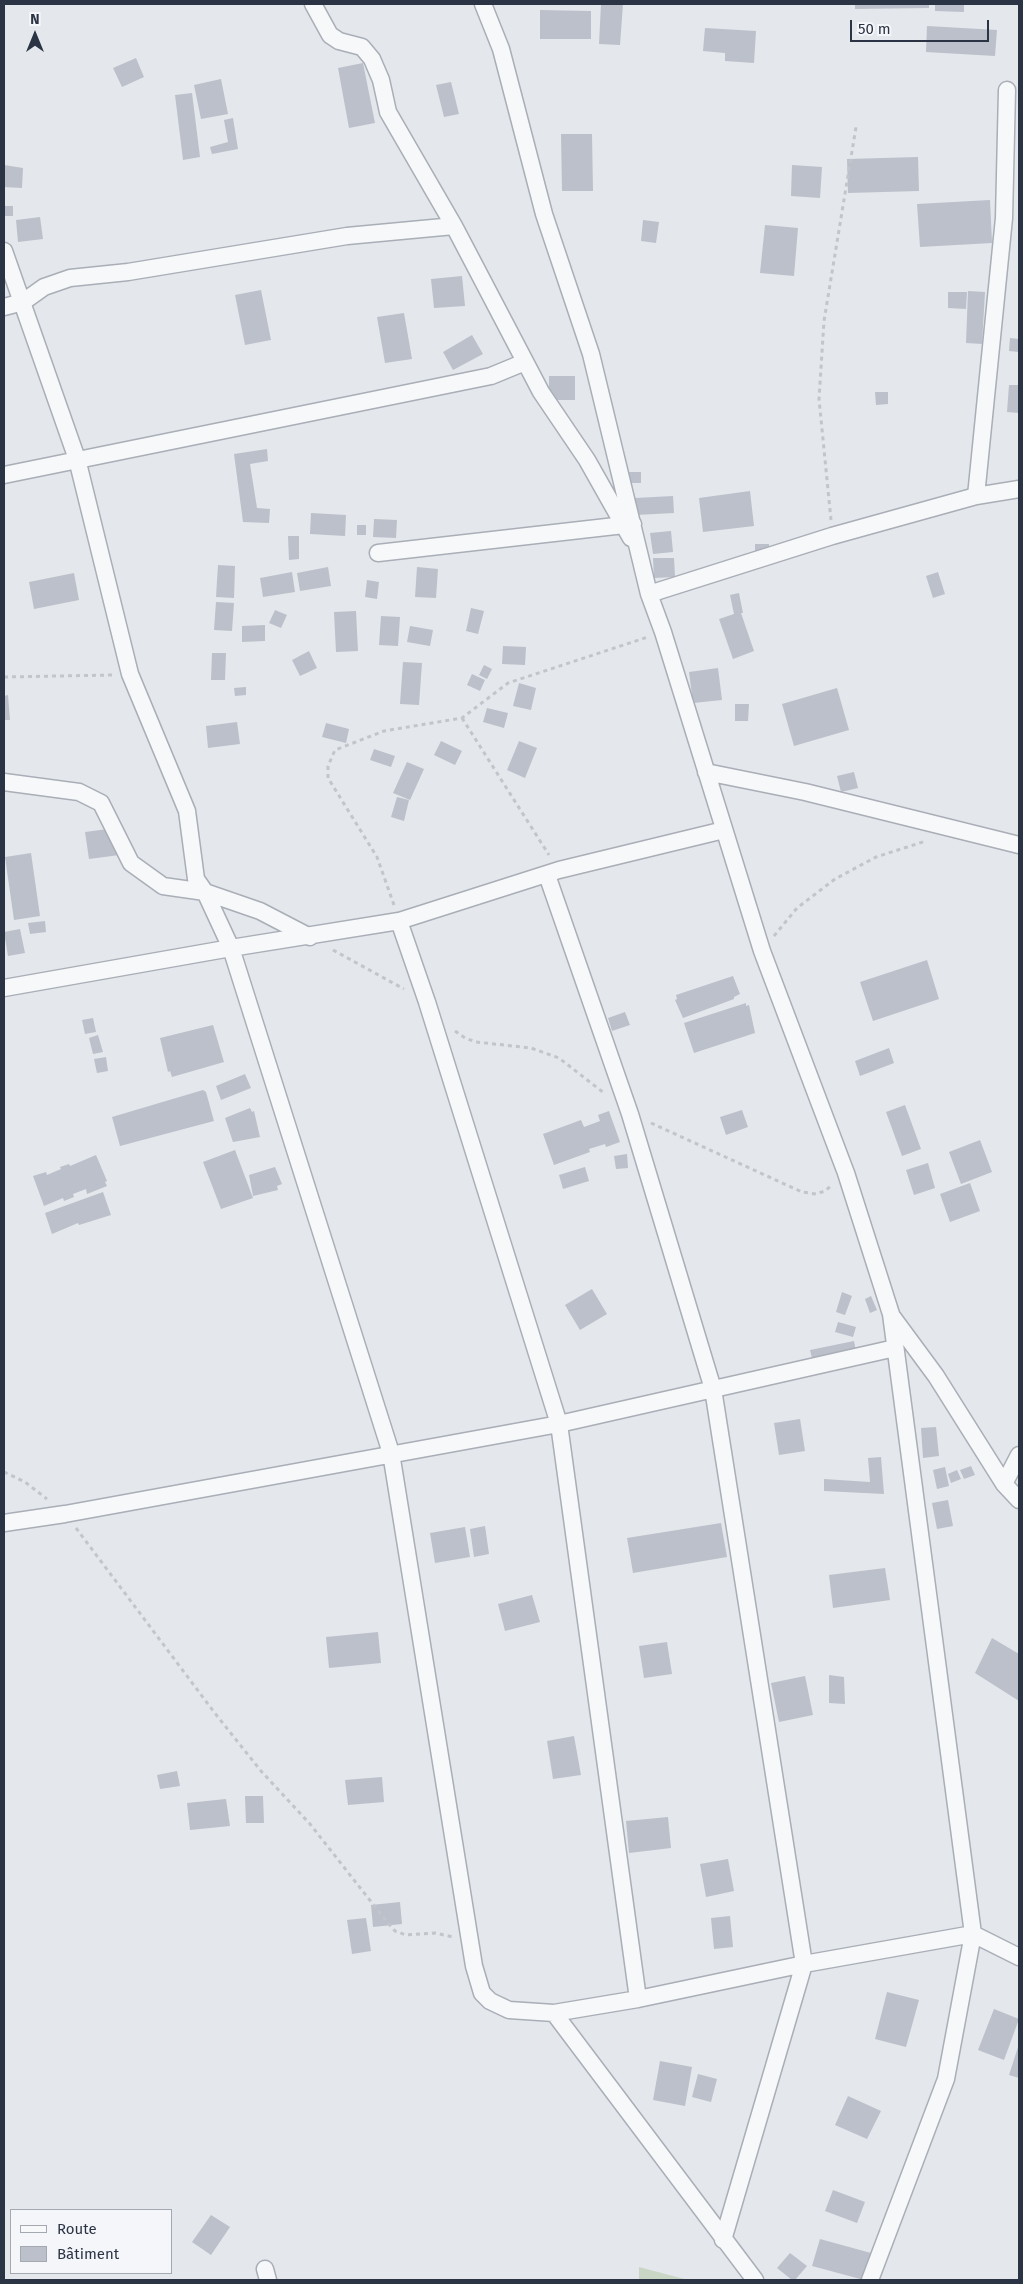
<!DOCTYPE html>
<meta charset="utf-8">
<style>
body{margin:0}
#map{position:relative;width:1023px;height:2284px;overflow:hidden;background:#e4e7ec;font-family:"Fira Sans",sans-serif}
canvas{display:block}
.frame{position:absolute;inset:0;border:5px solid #2b3445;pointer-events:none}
.legend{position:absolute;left:10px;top:2209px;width:162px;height:65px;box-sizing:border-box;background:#f4f6f9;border:1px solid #a4a8b1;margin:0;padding:6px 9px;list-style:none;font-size:15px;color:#2b3445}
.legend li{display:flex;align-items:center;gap:10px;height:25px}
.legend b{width:25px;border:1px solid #a4a8b1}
.north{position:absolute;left:10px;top:10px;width:50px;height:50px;-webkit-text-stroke:4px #f4f6f9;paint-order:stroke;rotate:0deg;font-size:14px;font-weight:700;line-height:20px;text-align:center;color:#2b3445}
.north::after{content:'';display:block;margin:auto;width:18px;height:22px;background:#2b3445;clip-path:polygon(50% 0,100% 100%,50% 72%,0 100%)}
.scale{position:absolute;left:850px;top:20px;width:139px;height:22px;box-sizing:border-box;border:2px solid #2b3445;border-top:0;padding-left:6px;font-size:15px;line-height:18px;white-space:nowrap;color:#2b3445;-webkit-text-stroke:4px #f4f6f9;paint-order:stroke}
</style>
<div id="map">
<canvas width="1023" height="2284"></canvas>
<div class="frame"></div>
<ul class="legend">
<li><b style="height:6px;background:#f7f8fa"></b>Route</li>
<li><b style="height:14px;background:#bbc0ca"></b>Bâtiment</li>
</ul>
<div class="north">N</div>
<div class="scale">50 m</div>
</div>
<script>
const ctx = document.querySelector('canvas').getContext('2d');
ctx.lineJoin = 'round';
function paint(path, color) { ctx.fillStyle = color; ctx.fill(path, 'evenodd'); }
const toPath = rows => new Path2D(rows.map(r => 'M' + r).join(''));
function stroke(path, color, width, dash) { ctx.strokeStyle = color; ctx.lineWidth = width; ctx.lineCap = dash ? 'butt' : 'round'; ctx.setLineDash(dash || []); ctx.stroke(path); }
paint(toPath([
 [639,2267,688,2280,639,2280]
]), '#c9d6c5');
paint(toPath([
 [601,4,623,4,620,45,599,44],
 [855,4,929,4,929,8,855,9],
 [935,4,964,4,964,12,935,11],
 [540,10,591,11,591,39,540,39],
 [927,26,997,30,995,56,926,52],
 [705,28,756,31,754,63,725,61,725,53,703,51],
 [136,58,144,77,122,87,113,68],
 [363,63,375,123,349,128,338,68],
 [221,79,228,114,201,119,194,85],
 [451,82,459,114,444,117,436,85],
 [192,93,200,157,183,160,175,95],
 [233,118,238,149,212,154,210,147,228,142,224,120],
 [561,134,592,134,593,191,562,191],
 [918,157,919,191,848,193,847,159],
 [4,165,23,168,22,188,4,187],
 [792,165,822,167,820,198,791,196],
 [990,200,992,243,920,247,917,204],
 [4,206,13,206,13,216,4,216],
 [40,217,43,239,18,242,16,220],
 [643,220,659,222,656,243,641,241],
 [765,225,798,228,794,276,760,273],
 [462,276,465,306,434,308,431,279],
 [261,290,271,340,245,345,235,295],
 [968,291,985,292,982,344,966,343],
 [948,292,967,292,966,309,948,308],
 [404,313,412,359,385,363,377,317],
 [472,335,483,354,453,370,443,352],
 [1010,338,1019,339,1019,352,1009,351],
 [549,376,575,376,575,400,549,400],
 [1009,385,1019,385,1019,413,1007,412],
 [875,392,888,392,888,404,876,405],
 [267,449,268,461,250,464,257,508,270,509,269,523,243,522,234,454],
 [629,472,641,472,641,483,629,483],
 [750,491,754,526,703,532,699,498],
 [673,496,674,513,636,515,635,498],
 [311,513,346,515,345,536,310,534],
 [374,519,397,520,396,538,373,537],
 [357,525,366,525,366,535,357,535],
 [671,531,673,552,653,554,650,533],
 [288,536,299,536,299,559,289,560],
 [755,544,769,544,769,557,755,557],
 [653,558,674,558,675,577,654,578],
 [218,565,235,566,234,598,216,597],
 [328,567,331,586,300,591,297,573],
 [417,567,438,569,436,598,415,597],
 [292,572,295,592,263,597,260,578],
 [938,572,945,594,933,598,926,576],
 [74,573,79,600,34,609,29,582],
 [367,580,379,582,377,599,365,597],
 [739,593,743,613,741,613,754,651,733,659,719,619,734,614,730,595],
 [216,602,234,603,232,631,214,630],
 [471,608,484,611,478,634,466,631],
 [275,610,287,615,281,628,269,623],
 [356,611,358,651,336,652,334,612],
 [381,616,400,617,398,646,379,645],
 [265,625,265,641,242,642,242,626],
 [410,626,433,630,430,646,407,642],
 [503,646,526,647,525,665,502,664],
 [309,651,317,668,300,676,292,660],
 [212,653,226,653,225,680,211,680],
 [403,662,422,663,419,705,400,704],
 [484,665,492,669,487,679,479,675],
 [718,668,722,700,693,703,689,672],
 [472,674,485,680,480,691,467,685],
 [519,683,536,688,531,710,513,706],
 [246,687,246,695,235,696,234,688],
 [837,688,849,730,794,746,782,704],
 [8,695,10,720,4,720,4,696],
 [735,704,749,704,748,721,735,721],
 [487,708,508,713,504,728,483,722],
 [237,722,240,744,208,748,206,726],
 [326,723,349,729,346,743,322,737],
 [441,741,462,751,455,765,434,755],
 [519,741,537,748,525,778,507,770],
 [374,749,395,756,391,767,370,760],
 [407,762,424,769,410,800,393,793],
 [854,772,858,788,841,792,837,776],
 [397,797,409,800,404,821,391,817],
 [123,827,127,854,89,859,85,832],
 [31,853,40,916,14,920,5,857],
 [45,921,46,932,30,934,28,923],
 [20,929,25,953,8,956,4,932],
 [927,960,939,999,873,1021,860,982],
 [733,976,740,994,734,997,734,999,683,1018,675,1000,677,999,676,995],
 [746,1003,746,1006,749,1005,755,1033,694,1053,684,1023],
 [625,1012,630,1025,612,1031,608,1018],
 [93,1018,96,1032,85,1034,82,1020],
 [213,1025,224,1062,172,1077,170,1071,168,1072,160,1038],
 [98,1035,103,1052,93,1054,89,1038],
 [889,1048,894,1063,860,1076,855,1061],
 [106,1057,108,1071,97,1073,94,1059],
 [245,1074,251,1088,221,1100,216,1086],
 [203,1090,206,1092,214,1121,120,1146,112,1117],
 [905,1105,921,1149,902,1156,886,1112],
 [250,1108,252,1112,254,1111,260,1137,233,1142,225,1118],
 [742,1110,748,1127,726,1135,720,1117],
 [609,1111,620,1142,606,1147,605,1144,589,1149,590,1152,554,1165,543,1134,581,1120,584,1127,600,1121,598,1115],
 [980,1140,992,1172,961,1184,949,1152],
 [235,1150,253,1198,221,1209,203,1162],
 [627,1154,628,1168,616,1169,614,1156],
 [96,1155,107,1181,105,1182,107,1186,87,1194,86,1189,73,1194,74,1197,64,1201,63,1198,44,1206,33,1176,46,1172,47,1175,61,1169,60,1167,69,1164,70,1166],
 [928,1163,935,1188,914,1195,906,1170],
 [275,1167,282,1184,277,1186,278,1190,253,1196,249,1175],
 [585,1167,589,1181,563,1189,559,1175],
 [970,1183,980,1211,950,1222,940,1194],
 [103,1192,111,1215,79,1225,78,1223,52,1234,45,1213],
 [592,1289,607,1314,580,1330,565,1305],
 [842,1292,852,1296,845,1315,836,1312],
 [871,1296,877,1310,870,1313,865,1299],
 [838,1322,856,1327,853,1337,835,1332],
 [854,1341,858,1362,815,1371,810,1350],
 [800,1419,805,1451,779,1455,774,1423],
 [936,1427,939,1456,923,1458,921,1428],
 [881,1457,884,1494,824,1491,824,1479,870,1482,868,1458],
 [971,1466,975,1475,964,1479,960,1470],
 [945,1467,949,1486,937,1489,933,1470],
 [957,1470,961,1479,951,1483,948,1474],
 [948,1500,953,1526,937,1529,932,1503],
 [721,1523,727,1557,633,1573,627,1538],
 [485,1526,489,1554,474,1557,470,1529],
 [465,1527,470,1557,435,1563,430,1533],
 [885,1568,890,1600,833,1608,829,1575],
 [532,1595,540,1622,505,1631,498,1604],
 [378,1632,381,1663,329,1668,326,1637],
 [992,1638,1019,1654,1019,1701,975,1673],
 [667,1642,672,1674,644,1678,639,1646],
 [829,1675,844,1677,845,1704,829,1703],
 [805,1676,813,1715,779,1722,771,1683],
 [574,1736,581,1775,553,1779,547,1741],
 [177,1771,180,1786,160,1789,157,1775],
 [382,1777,384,1802,348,1805,345,1780],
 [245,1796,263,1796,264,1823,246,1823],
 [226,1799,230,1826,190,1830,187,1803],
 [668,1817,671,1848,629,1853,626,1821],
 [728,1859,734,1891,706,1897,700,1864],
 [400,1902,402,1924,373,1927,371,1905],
 [730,1916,733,1947,714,1949,711,1918],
 [366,1918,371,1951,352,1954,347,1920],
 [887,1992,919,2000,906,2047,875,2039],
 [994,2009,1019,2019,1004,2060,978,2050],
 [1019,2044,1019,2078,1009,2075],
 [660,2061,692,2067,685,2106,653,2100],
 [698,2074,717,2079,711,2102,692,2097],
 [848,2096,881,2111,867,2139,835,2125],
 [833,2190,865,2202,857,2223,825,2211],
 [211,2215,230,2227,211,2255,192,2242],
 [820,2239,871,2253,864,2280,812,2266],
 [790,2253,807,2266,795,2280,792,2280,777,2268]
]), '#bbc0ca');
const minor = toPath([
 [313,4,330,35,339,41,362,47,372,59,381,80,388,112,454,226,541,392,587,460,631,538],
 [483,4,501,49,544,214,591,354,649,594,663,632,762,951,846,1173,891,1314,973,1934,946,2079,870,2280],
 [4,251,77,459,130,674,187,811,196,879,205,892,231,948,391,1453,474,1966,482,1993,490,2001,509,2010,554,2013,638,1999,804,1964,973,1934,1019,1957],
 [4,307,23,302,44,287,70,278,128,272,347,236,454,226],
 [4,475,491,376,525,362],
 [976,496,1004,218,1007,90],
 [378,553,633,524],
 [649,594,832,536,976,496,1019,489],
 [706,772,805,792,1019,845],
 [4,782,79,792,101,803,131,863,163,886,205,892,260,911,310,937],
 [547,875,630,1114,713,1389,804,1964,723,2240],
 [399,921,427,1002,559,1424,638,1999],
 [4,988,231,948,399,921,559,870,724,830],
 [891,1315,936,1376,1004,1484,1019,1500],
 [1004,1484,1019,1455],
 [4,1523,65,1514,559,1424,895,1348],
 [554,2013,755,2280],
 [265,2269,268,2280]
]);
stroke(minor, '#a9aeb7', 19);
stroke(toPath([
 [831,520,819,399,824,321,856,127],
 [4,677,113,675],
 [462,718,549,855],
 [394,905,377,857,328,778,328,766,335,750,384,731,462,718,508,683,648,637],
 [774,936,797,908,835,879,876,857,926,841],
 [333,950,404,989],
 [455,1031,465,1038,476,1042,531,1048,559,1058,604,1093],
 [651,1123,802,1192,816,1194,825,1191,832,1185],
 [4,1472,25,1482,47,1499],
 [76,1528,214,1712,261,1771,310,1824,387,1922,395,1931,406,1935,435,1933,453,1937]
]), '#c2c5cb', 3, [4, 4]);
stroke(minor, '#f7f8fa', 16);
</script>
